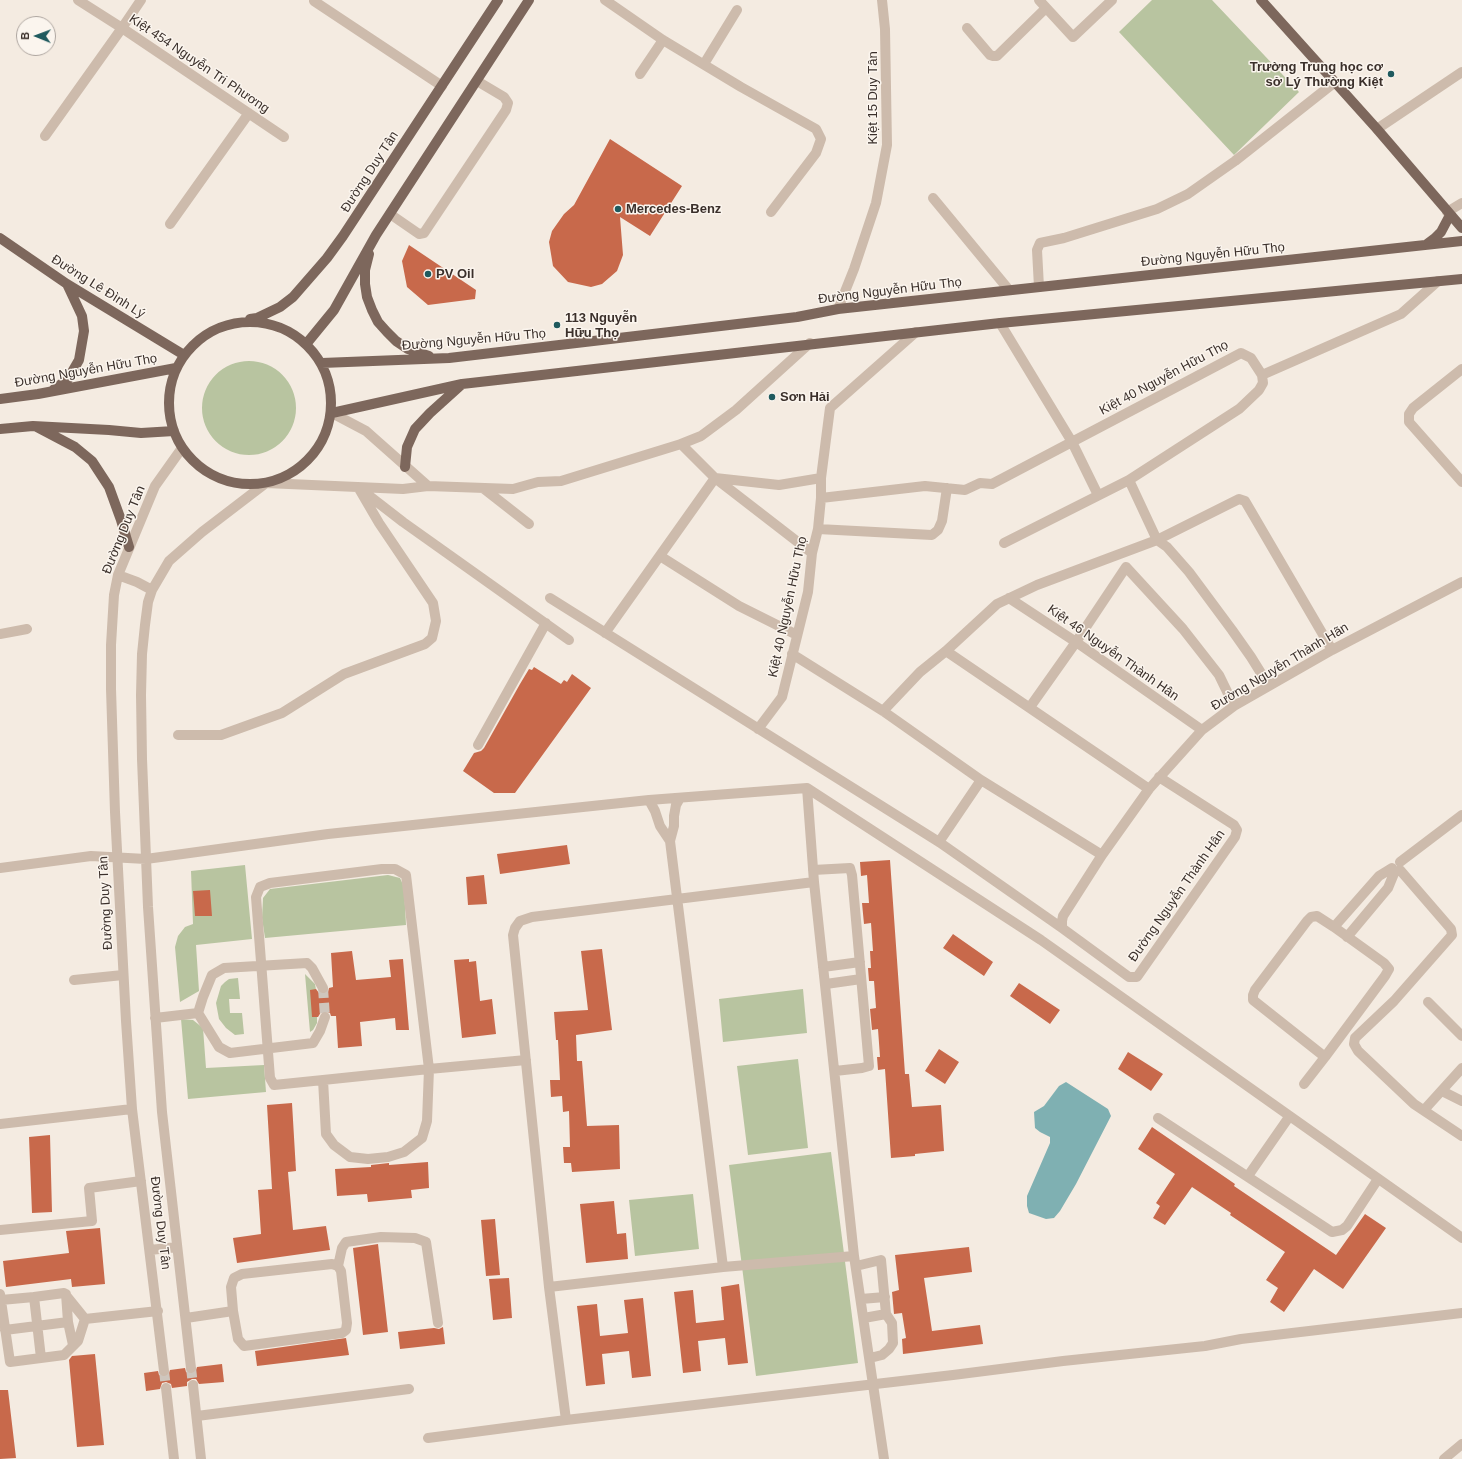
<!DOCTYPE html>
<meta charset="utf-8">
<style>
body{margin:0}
#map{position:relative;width:1462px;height:1459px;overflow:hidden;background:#f4ebe1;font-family:Helvetica,sans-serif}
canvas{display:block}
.north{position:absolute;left:16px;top:16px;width:40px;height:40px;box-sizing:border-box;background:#fbf5ee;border:1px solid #aea6a0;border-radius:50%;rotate:271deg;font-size:11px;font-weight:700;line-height:16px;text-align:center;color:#3b302b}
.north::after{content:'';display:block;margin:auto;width:14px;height:18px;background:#1f5a5e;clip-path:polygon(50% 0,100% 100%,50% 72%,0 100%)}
</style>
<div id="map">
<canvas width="1462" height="1459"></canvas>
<div class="north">B</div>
</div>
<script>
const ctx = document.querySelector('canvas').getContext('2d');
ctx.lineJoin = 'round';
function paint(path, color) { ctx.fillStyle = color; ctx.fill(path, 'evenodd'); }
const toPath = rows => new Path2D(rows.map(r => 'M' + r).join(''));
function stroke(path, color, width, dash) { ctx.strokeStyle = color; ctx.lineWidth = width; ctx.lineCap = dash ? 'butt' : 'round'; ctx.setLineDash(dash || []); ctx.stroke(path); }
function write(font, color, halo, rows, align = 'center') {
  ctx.font = font + ' Helvetica,sans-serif'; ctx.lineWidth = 3; ctx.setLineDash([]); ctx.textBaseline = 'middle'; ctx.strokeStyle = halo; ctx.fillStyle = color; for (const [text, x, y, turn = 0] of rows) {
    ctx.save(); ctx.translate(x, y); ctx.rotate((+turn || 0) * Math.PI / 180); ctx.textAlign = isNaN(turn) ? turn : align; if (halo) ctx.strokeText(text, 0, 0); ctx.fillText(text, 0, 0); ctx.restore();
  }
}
paint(toPath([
 [1152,0,1212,0,1299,92,1234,155,1119,32],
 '202 408a47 47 0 1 1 94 0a47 47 0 1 1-94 0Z',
 [245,865,252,939,196,945,199,991,180,1002,175,947,178,936,185,927,193,924,191,871],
 [388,875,400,878,404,887,406,925,265,938,262,918,263,898,270,889],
 [305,974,315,984,317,996,317,1023,313,1030,310,1032],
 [238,978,240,999,229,999,230,1013,242,1013,244,1034,235,1035,226,1028,219,1019,216,1003,221,986,225,982,229,979],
 [803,989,807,1033,723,1042,719,999],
 [181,1019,193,1020,203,1028,206,1068,264,1065,266,1092,188,1099],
 [798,1059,808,1148,748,1155,737,1066],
 [831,1152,858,1363,756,1376,729,1165],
 [693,1194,699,1249,635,1256,629,1200]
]), '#b8c4a0');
paint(toPath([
 [1066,1082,1108,1109,1111,1116,1076,1184,1060,1211,1054,1218,1046,1219,1029,1213,1027,1206,1027,1196,1050,1143,1050,1137,1040,1132,1035,1128,1034,1112,1044,1106,1059,1086]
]), '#7fb0b2');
paint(toPath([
 [610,139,682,186,650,236,620,217,623,255,617,271,602,284,591,287,568,282,553,266,549,242,552,231,564,214,574,205],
 [409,245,476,290,475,299,428,305,407,287,402,261],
 [534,667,561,684,564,680,567,682,572,674,591,688,515,793,494,793,463,771,474,753,481,751,484,748,520,684,529,669,532,670],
 [567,845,570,864,500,874,497,854],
 [890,860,905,1074,909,1074,912,1107,941,1105,944,1151,915,1154,915,1156,891,1158,885,1069,878,1070,877,1057,880,1057,878,1029,872,1030,870,1009,876,1008,874,981,869,981,868,968,871,968,870,951,873,951,871,923,864,924,862,903,869,903,867,875,861,876,860,862],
 [484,875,487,904,468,905,466,877],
 [210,890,212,916,195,916,193,891],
 [953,934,993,962,984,976,943,948],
 [602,949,612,1030,576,1035,577,1061,582,1061,587,1126,619,1125,620,1169,572,1172,571,1163,564,1163,563,1147,570,1147,569,1111,563,1112,562,1096,551,1097,550,1080,560,1080,558,1040,556,1040,554,1012,588,1010,581,951],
 [352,951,356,980,391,977,389,960,403,959,409,1030,396,1030,395,1018,360,1022,362,1046,338,1048,336,1016,331,1016,330,1013,324,1011,321,1012,318,1017,312,1017,310,990,316,989,319,993,323,994,328,992,329,988,333,987,331,953],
 [469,959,469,962,476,961,480,1001,492,999,496,1034,462,1038,454,960],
 [1019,983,1060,1010,1050,1024,1010,996],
 [939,1049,959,1062,945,1084,925,1071],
 [1128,1052,1163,1074,1151,1091,1118,1069],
 [292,1103,296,1171,288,1172,293,1230,326,1226,330,1250,237,1263,233,1238,261,1234,258,1190,272,1189,267,1105],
 [1152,1127,1235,1184,1234,1186,1336,1255,1365,1214,1386,1228,1343,1289,1314,1269,1284,1312,1270,1302,1278,1288,1266,1280,1285,1252,1230,1215,1231,1213,1192,1187,1165,1225,1153,1218,1160,1206,1156,1203,1175,1174,1138,1149],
 [50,1135,52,1212,32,1213,29,1137],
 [428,1162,429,1188,411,1190,412,1198,368,1202,367,1194,337,1196,335,1169,371,1167,371,1165,389,1163,389,1165],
 [614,1201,617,1234,626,1233,628,1259,586,1263,580,1204],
 [495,1219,500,1275,486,1276,481,1220],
 [100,1228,105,1284,72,1287,71,1279,6,1287,3,1261,69,1253,66,1231],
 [378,1244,388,1332,363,1335,353,1248],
 [969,1247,972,1272,924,1278,932,1331,980,1325,983,1344,903,1354,902,1339,906,1338,902,1313,894,1314,892,1292,899,1290,895,1255],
 [509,1278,512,1318,493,1320,489,1279],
 [739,1284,748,1363,728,1365,725,1338,698,1341,701,1371,683,1373,674,1292,693,1290,696,1323,724,1320,721,1287],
 [643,1298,651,1376,632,1378,629,1351,602,1354,605,1384,586,1386,577,1306,597,1304,600,1336,628,1333,624,1300],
 [443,1327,445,1344,400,1349,398,1332,434,1328,439,1329],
 [346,1338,349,1355,257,1366,255,1351],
 [95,1354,104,1445,77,1447,69,1360,72,1356],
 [222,1364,224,1382,199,1384,196,1379,192,1379,187,1382,187,1386,172,1388,171,1384,166,1382,162,1383,160,1389,146,1391,144,1373,158,1371,159,1375,164,1377,168,1376,170,1370,185,1368,186,1372,191,1374,195,1373,197,1367],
 [0,1390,8,1390,16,1458,0,1459]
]), '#c8694b');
stroke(toPath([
 [323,988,325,1017],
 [191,1368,193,1385],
 [164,1371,166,1388]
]), '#cfc6bd', 10, [10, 5]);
stroke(toPath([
 [78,0,122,28,284,137],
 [605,0,663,40,741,87,816,129,821,139,816,153,771,212],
 [1039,0,1073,37,1112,0],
 [314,1,442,86],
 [967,28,990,55,993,56,997,56,1046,8],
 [704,64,737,10],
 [640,74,663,40],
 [1377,129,1462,72],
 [45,136,122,28,141,0],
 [933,198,1009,290],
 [1447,212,1462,203],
 [390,214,419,234,424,233,506,110,508,103,504,97,477,81],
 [170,224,249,113],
 [1039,287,1037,250,1040,243,1064,238,1157,209,1188,194,1235,161,1335,82],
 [838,309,854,269,876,203,887,145,885,29,882,0],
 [1000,323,1072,442,1098,495],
 [1462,369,1413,408,1409,414,1409,422,1462,482],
 [1262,375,1401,314,1438,281],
 [332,413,366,431,428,486],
 [681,444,715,478,812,553],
 [715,478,779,485,821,478],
 [1129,480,1157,540,1167,547,1189,572,1232,630,1251,657,1269,686],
 [483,488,529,524],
 [363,491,403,522,569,640],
 [821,498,925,486,965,490,980,483,992,484,1241,353,1251,358,1262,375,1263,383,1259,390,1239,409,1129,480,1004,543],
 [818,529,932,535,938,530,942,521,947,488],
 [660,556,739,606,797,635],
 [118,575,137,582,152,590],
 [550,598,939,842,1062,928,1129,977,1137,977,1235,837,1237,830,1234,825,1159,777],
 [1009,598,1076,642,1202,730],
 [605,633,715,478],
 [0,634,27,629],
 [946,651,1149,789],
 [792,654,883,711,981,780,1102,855],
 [1030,707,1076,642,1126,567,1183,629,1219,675,1234,706],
 [883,711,920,672,946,651,997,604,1037,585,1157,540,1239,499,1245,501,1332,650],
 [758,729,782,697,808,592,812,553,818,529,821,498,821,478,830,408,916,332],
 [178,735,221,735,282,713,344,674,425,644,432,638,436,621,433,603,379,523,358,487],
 [478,745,546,623],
 [807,788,814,882,854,1256,884,1459],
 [680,798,676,805,674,816,674,826,670,841,723,1267],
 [649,800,655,811,660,826,670,841],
 [939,842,981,780],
 [1400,862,1462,815],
 [0,868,91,856,146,859,328,834,649,800,807,788,1041,940,1462,1238],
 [813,870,850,868,852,875,869,1066,862,1068,835,1071],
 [1400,870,1451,929,1452,935,1394,1001,1355,1038,1354,1044,1358,1051,1414,1104,1462,1136],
 [1334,927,1379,876,1392,868],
 [1062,928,1062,921,1063,916,1102,855,1149,789,1202,730,1234,706,1332,650,1462,582],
 [1347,937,1388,888,1395,871],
 [823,967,860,962],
 [74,980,123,975],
 [826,984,861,979],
 [1428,1002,1462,1036],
 [198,1013,203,997,212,975,224,968,307,963,312,968,323,988],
 [155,1018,198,1013,219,1047,230,1053,313,1043,320,1031,325,1017],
 [323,1080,326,1134,334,1145,350,1157,368,1159,388,1157,404,1152,422,1138,427,1121,429,1069,406,875,395,869,382,869,270,883,260,887,256,897,270,1078,274,1085,323,1080,429,1069,526,1060],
 [1304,1084,1325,1057,1385,976,1389,969,1384,963,1334,927,1317,916,1311,917,1307,921,1255,990,1253,995,1253,1000,1325,1057],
 [1442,1091,1462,1101],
 [1424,1110,1462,1068],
 [1158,1118,1332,1232,1342,1230,1347,1226,1378,1179],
 [0,1124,132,1109],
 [1248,1176,1289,1117],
 [0,1230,92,1221,89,1188,141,1181],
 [150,1250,177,1247],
 [856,1266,881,1260,886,1314,892,1323,893,1343,889,1349,882,1355,870,1358],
 [549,1287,723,1267,854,1256],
 [0,1294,10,1362,64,1355,78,1341,85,1319,158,1311],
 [66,1294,68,1322,73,1345],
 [34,1297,64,1293,85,1319],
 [861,1299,885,1297],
 [1,1300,34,1297,41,1358],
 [233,1311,238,1339,244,1346,342,1333,346,1330,347,1323,341,1271,338,1266],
 [186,1318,233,1311,231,1287,234,1278,242,1274,332,1264,338,1266,342,1248,346,1242,381,1237,415,1238,426,1242,438,1323],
 [864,1318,886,1314],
 [5,1330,68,1322],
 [191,1368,162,1112,148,907,142,759,141,695,142,654,145,625,148,602,152,590,169,561,202,532,266,483,403,489,428,486,513,489,538,482,561,481,681,444,701,436,736,410,810,343],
 [164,1371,132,1109,126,1021,115,812,111,689,111,645,114,595,118,575,155,486,182,448],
 [193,1385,201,1459],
 [166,1388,174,1459],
 [197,1416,409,1389],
 [566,1420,549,1287,513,935,515,928,520,921,532,917,814,882],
 [428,1438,566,1420,953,1375,1063,1361,1205,1346,1241,1339,1462,1313],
 [1444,1459,1462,1444]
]), '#cdbbac', 10);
stroke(toPath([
 [1261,0,1377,129,1462,228],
 [0,238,67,284,184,355],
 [1427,244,1435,238,1441,232,1450,215],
 [369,254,365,270,365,284,367,297,372,310,378,322,387,332,396,341,408,349,429,356],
 [250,319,257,318,280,307,293,297,327,258,343,236,498,0],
 '169 403a81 81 0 1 1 162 0a81 81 0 1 1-162 0Z',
 [307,343,334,310,376,235,529,0],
 [322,363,449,358,797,317,838,309,1462,241],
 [53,390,68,379,79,360,84,331,82,316,67,284],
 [0,399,38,394,176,368],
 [332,413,462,384,1000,323,1462,279],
 [37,427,75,447,92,461,109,487,121,520,129,547],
 [0,429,33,426,109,430,141,433,174,431],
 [405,467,407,447,415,429,430,413,461,385]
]), '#7d675c', 10);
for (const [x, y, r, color] of [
 [1391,74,4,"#1f5a5e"],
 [618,209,4,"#1f5a5e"],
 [428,274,4,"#1f5a5e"],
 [557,325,4,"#1f5a5e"],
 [772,397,4,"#1f5a5e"]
]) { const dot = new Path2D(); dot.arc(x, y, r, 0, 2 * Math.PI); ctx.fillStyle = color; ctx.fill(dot); stroke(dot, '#fbf5ee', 1.5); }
write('13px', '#3b302b', '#fbf5ee', [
 ["Kiệt 454 Nguyễn Tri Phương",199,64,34],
 ["Kiệt 15 Duy Tân",873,98,-90],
 ["Đường Duy Tân",370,172,-57],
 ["Đường Nguyễn Hữu Thọ",1213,255,-6],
 ["Đường Lê Đình Lý",98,287,32],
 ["Đường Nguyễn Hữu Thọ",890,291,-7],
 ["Đường Nguyễn Hữu Thọ",474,340,-5],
 ["Đường Nguyễn Hữu Thọ",86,371,-10],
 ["Kiệt 40 Nguyễn Hữu Thọ",1164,378,-28],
 ["Đường Duy Tân",124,530,-68],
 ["Kiệt 40 Nguyễn Hữu Thọ",788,607,-78],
 ["Kiệt 46 Nguyễn Thành Hân",1113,653,35],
 ["Đường Nguyễn Thành Hãn",1280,667,-31],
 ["Đường Nguyễn Thành Hân",1177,896,-55],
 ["Đường Duy Tân",106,903,-93],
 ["Đường Duy Tân",160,1223,83]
]);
write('bold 13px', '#3b302b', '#fbf5ee', [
 ["Trường Trung học cơ",1383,67,"right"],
 ["sở Lý Thường Kiệt",1383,82,"right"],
 ["Mercedes-Benz",626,209],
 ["PV Oil",436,274],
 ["113 Nguyễn",565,318],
 ["Hữu Thọ",565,333],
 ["Sơn Hải",780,397]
], 'left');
</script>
